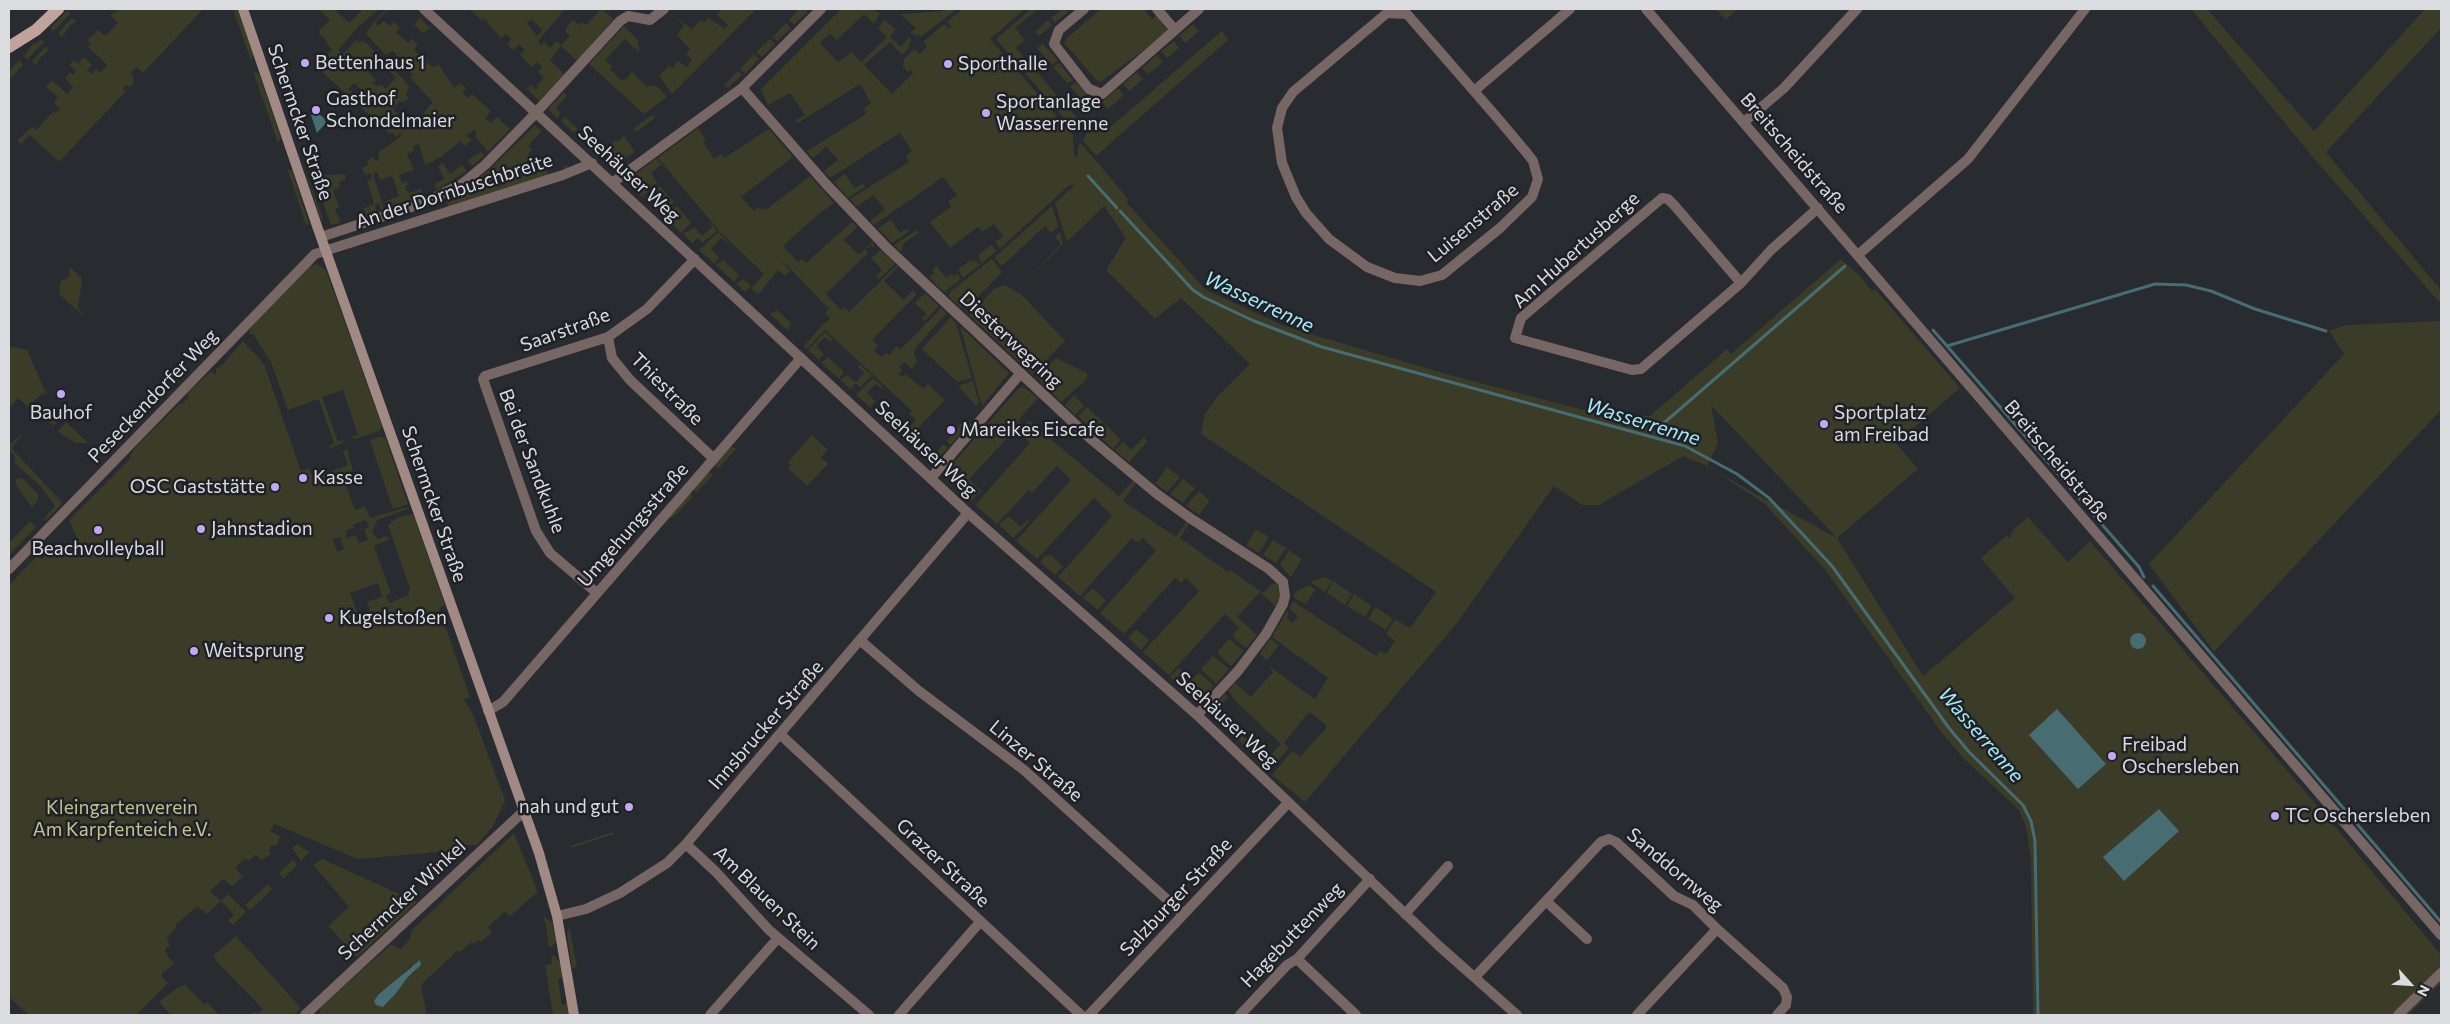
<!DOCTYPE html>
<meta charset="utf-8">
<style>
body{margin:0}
#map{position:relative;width:2450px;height:1024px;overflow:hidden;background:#282b2f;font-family:Commissioner,sans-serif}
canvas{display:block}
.frame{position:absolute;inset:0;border:10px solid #dadcdf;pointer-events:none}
.north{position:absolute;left:2385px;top:959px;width:50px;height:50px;-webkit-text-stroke:4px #1f2126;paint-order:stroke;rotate:116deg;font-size:14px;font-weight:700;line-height:20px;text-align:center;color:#dadcdf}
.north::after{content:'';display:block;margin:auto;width:18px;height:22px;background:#dadcdf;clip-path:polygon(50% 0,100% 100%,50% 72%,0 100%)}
</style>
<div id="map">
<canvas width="2450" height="1024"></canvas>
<div class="frame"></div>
<div class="north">N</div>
</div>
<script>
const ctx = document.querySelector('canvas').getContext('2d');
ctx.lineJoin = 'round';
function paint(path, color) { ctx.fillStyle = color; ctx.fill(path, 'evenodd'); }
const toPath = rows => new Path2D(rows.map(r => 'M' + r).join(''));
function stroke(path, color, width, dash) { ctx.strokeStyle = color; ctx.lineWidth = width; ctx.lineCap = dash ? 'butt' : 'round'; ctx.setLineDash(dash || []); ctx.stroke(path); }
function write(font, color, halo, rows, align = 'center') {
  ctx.font = font + ' Commissioner,sans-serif'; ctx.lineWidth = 5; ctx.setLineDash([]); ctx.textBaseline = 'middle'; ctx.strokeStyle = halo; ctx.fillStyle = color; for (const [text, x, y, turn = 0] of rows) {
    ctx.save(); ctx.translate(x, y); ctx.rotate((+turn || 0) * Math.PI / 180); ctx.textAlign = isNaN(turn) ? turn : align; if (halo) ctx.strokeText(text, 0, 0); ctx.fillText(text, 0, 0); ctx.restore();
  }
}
paint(toPath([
 [119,9,203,9,143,73,137,67,131,73,134,77,132,79,134,82,130,87,127,85,123,89,125,92,59,162,30,135,21,144,17,141,27,131,32,127,36,130,53,112,55,113,60,109,54,103,58,98,46,87,52,80,67,94,73,87,65,78,70,72,73,75,76,71,69,65,74,60,78,64,84,57,92,65,87,70,92,74,96,69,100,73,107,65,88,47,91,44,87,40,98,30,105,36,118,23,110,15],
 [233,9,238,11,246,33,253,55,251,61],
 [319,9,336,9,335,10,349,23,363,9,379,9,359,26,338,50,343,54,356,40,359,42,364,41,403,79,409,87,406,95,409,98,403,103,400,101,393,109,413,130,419,127,424,131,421,127,429,120,423,113,433,102,410,78,413,75,407,69,409,67,406,64,409,60,406,57,404,60,399,56,394,62,393,59,397,55,393,51,386,55,366,34,373,23,386,9,388,9,375,23,378,26,384,21,390,26,394,22,400,27,396,32,408,43,412,39,418,44,414,50,431,66,435,67,438,64,439,65,454,88,460,83,466,88,462,93,468,98,472,94,491,111,485,118,491,123,497,117,510,129,488,152,475,136,477,133,474,130,471,133,470,132,466,136,472,140,465,146,461,141,441,157,425,165,419,144,413,146,414,151,407,154,414,170,399,175,402,183,407,181,408,185,405,186,408,193,421,189,424,196,388,208,386,201,399,196,392,176,380,180,377,172,373,174,384,209,381,209,379,203,375,204,376,211,366,215,364,208,374,204,367,181,372,179,371,174,365,175,362,168,368,165,368,162,362,165,373,157,376,161,379,159,378,153,402,135,400,133,396,137,392,132,390,134,317,67,332,49,326,43,327,41,318,32,330,20],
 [377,60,396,77,386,89,381,84,378,87,373,83,376,80,367,71],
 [354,83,367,95,361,101,348,89],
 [469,9,565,9,538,41,541,45,544,42,550,48,556,41,561,45,570,36,566,33,566,28,573,20,579,25,582,22,586,25,601,9,614,19,577,61,561,46,550,60,564,74,539,101,527,89,531,85,536,90,538,88,536,86,544,78,538,72,542,67,537,62,532,67,520,55,525,50,519,44,513,50,507,44,511,39,506,34,501,38,487,22,484,19,482,21],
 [531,19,543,30,537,36,527,23],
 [718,9,756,9,672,94,659,76,669,66,672,68,678,61,687,67,692,60,686,54,690,49,677,35,684,25,670,13,692,29,700,21,705,22,709,18,725,29,728,25,717,15,720,11],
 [799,9,808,11,794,25,789,20],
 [841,9,870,9,880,13,874,24,864,14,837,40,830,34,820,43,838,62,852,52,861,62,887,37,878,28,884,20,896,29,890,37,901,47,909,37,911,39,909,48,902,55,890,42,864,65,892,94,913,73,911,70,908,72,903,67,904,59,915,49,919,54,927,47,923,42,944,24,949,29,951,27,947,22,962,9,1025,9,990,39,1073,135,1074,156,1078,157,1078,147,1081,143,1129,200,1126,202,1206,290,1282,325,1307,333,1450,375,1637,424,1640,416,1650,416,1727,349,1731,354,1841,259,1859,275,1872,291,1875,289,1960,388,1896,443,1918,469,1837,538,1923,676,2015,598,1981,558,2007,535,2009,538,2012,536,2010,534,2015,528,2028,517,2068,562,2090,541,2338,830,2441,955,2441,983,2408,1015,2033,1015,2031,859,2026,827,2019,810,1963,758,1942,733,1826,571,1765,504,1707,466,1683,456,1599,505,1582,505,1554,486,1457,623,1305,802,1272,775,1292,751,1300,757,1326,728,1326,725,1309,712,1284,743,1289,748,1276,763,1268,758,1281,744,1232,698,1233,696,1228,691,1235,683,1251,697,1273,672,1267,665,1315,699,1328,678,1272,637,1287,611,1289,613,1287,618,1293,623,1298,616,1289,609,1293,601,1376,656,1380,651,1386,654,1395,641,1386,634,1395,619,1410,628,1436,592,1201,434,1205,414,1218,396,1250,364,1181,298,1155,319,1106,270,1126,238,1104,206,1067,242,1055,203,1075,185,1069,185,1000,249,995,242,1003,236,994,224,982,232,978,227,950,248,930,222,951,207,948,201,957,195,943,177,874,225,870,221,885,209,873,195,857,207,850,199,909,162,906,156,912,151,900,133,830,178,824,171,838,160,826,147,813,158,807,151,866,114,864,108,871,103,860,84,798,123,796,120,805,115,790,93,768,105,761,91,762,88],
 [1711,405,1835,536,1835,537,1707,467,1718,443],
 [942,9,957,9,922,36,914,35,910,32,916,28,900,14,942,11],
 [1031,9,1038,9,1015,28,1025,40,1016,48,1082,124,1075,131,996,39],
 [1062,9,1069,11,1055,23,1051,18],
 [1101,9,1144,9,1152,19,1157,15,1168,32,1099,83,1064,43,1067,38],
 [1716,9,1737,9,1726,20],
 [2191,9,2207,9,2314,131,2425,9,2441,9,2441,28,2326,152,2441,290,2441,304,2316,161],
 [67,11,71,13,53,32,51,27],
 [72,18,76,22,70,25,62,37,58,33],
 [420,18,430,28,423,33,414,25],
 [1048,20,1052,25,1039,36,1035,32],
 [786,23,791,28,777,41,773,37],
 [1193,24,1199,31,1185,43,1179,36],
 [624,26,638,40,639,52,625,39,605,60,612,66,610,69,621,80,626,79,632,72,647,87,650,85,659,88,667,97,644,114,589,64],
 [1222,31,1228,40,1096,156,1083,141,1092,123,1097,119,1107,130],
 [770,39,775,44,762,57,756,52],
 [41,40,44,42,27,60,24,56,32,45],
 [1174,41,1179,48,1167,58,1161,51],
 [1043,44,1058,60,1052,65,1037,48],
 [45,47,49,50,39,59,36,65,32,61],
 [754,54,759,59,745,74,740,69],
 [1157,55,1163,62,1148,74,1142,68],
 [19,60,23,65,9,80,9,72],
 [1059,63,1073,80,1068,84,1053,67],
 [253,71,259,74,281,138,278,143],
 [738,71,742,75,728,88,724,85],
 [1137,72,1143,79,1129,91,1123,84],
 [1076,82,1090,99,1084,103,1070,86],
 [1118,88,1124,95,1108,109,1102,102],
 [564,92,567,96,556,108,560,113,558,119,548,109],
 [652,115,655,118,636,132,634,128],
 [565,117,578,129,574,133,561,121],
 [535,125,542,131,528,146,532,149,528,154,550,175,565,171,563,168,566,165,570,169,576,163,578,165,575,169,449,208,446,201,469,187,489,170],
 [698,128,706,140,703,142,714,159,721,154,724,158,769,129,793,157,741,197,754,211,760,207,762,210,765,208,767,209,810,176,834,203,815,217,783,246,798,262,802,259,806,263,852,222,857,227,844,240,859,255,872,242,874,245,874,248,871,245,865,250,868,253,826,294,841,310,844,307,849,312,896,266,898,267,884,281,904,300,913,290,917,294,872,340,878,346,874,351,882,357,886,353,889,355,897,346,901,349,941,308,947,313,917,346,914,353,917,362,912,369,904,362,899,367,902,370,899,374,902,377,906,374,923,389,928,384,945,400,918,428,921,438,913,447,913,444,909,440,907,442,892,428,898,423,907,430,916,420,909,414,912,411,825,330,807,349,804,346,822,325,830,319,825,313,829,309,781,259,790,271,785,276,778,270,758,295,751,289,764,274,719,231,658,158],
 [624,136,635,152,613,168,593,151,596,146,604,152,615,140,617,142],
 [481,152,485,155,472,166,468,160],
 [301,158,323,219,321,220],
 [656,158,669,173,661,165,651,173,657,182,642,197,628,184,629,180],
 [443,163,450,174,462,165,467,171,437,189,435,184,444,179,438,166],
 [287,168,292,171,309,224,306,225],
 [345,174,346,179,339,182,340,188,333,190,339,207,335,209,340,220,339,223,331,225,314,176],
 [843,175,846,175,854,188,863,183,865,187,848,198,834,182],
 [660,186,674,202,661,214,644,198],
 [677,206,691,223,681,233,663,216],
 [1052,206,1058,226,1051,233,1045,226,1002,266,994,258],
 [706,218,717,231,702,243,698,238,692,243,683,234,695,227,702,236,712,227],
 [891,220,900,233,907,229,909,232,892,243,878,228],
 [917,230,919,233,904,243,901,252,894,245],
 [718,232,731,245,721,238,711,249,719,257,715,264,699,250],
 [1060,232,1063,244,1020,287,1061,244,1055,237],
 [991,245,997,251,981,264,978,255],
 [880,250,895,264,879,279,876,276,882,270,871,258],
 [992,259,1002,272,973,302,961,308,948,296,951,291],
 [723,260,739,275,734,282,716,265],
 [971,260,973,262,976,260,980,265,963,278,958,269],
 [317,264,326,270,382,426,379,431,355,439,351,437,358,435,343,390,322,397,338,442,344,440,343,443,331,448,329,446,334,443,319,399,288,410,271,362,253,334,250,334,250,328,310,266],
 [937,266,946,278,952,274,954,276,957,274,961,279,944,292,929,277,935,273,932,270],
 [70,267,82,279,78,308,87,319,59,294,60,282,69,277],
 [743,279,751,286,745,292,736,284],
 [1004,285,1021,294,1065,341,1032,374,969,315,994,289],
 [925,293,939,306,925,321,922,318,926,314,915,303],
 [777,310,791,323,788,331,770,314],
 [951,317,956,323,972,378,957,382,922,349],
 [2441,321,2441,410,2214,652,2149,564,2344,354,2329,331,2346,325],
 [960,326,1009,373,982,406],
 [825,332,833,340,831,342,825,337,816,346,824,354,819,360,808,350],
 [243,341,264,364,301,471,309,469,313,478,348,465,343,451,347,449,353,471,342,475,355,510,365,506,370,518,408,507,407,509,377,520,372,532,378,539,387,536,389,540,374,546,391,593,386,595,389,603,408,595,410,589,388,525,398,517,413,514,445,605,439,608,470,697,464,700,472,712,505,800,493,826,477,845,461,845,451,851,358,859,274,824,270,831,280,836,277,845,271,845,269,852,272,854,261,860,256,855,248,861,245,859,235,868,243,877,232,886,223,879,210,891,221,901,228,894,246,912,233,925,228,920,234,915,221,901,207,914,197,907,175,925,176,928,167,937,170,948,167,947,165,950,168,957,175,963,161,975,168,983,136,1015,29,1015,9,997,9,585,38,555,42,559,47,553,52,554,77,538,69,520,131,458,130,456,136,447,180,403,182,404,189,397,187,393,207,375,212,371,214,375,216,374,216,369,224,363],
 [366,520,369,527,364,529,368,540,359,543,356,535,345,539,347,530,354,528,353,525],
 [340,537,344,549,337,552,333,539],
 [378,583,382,597,367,602,370,610,358,614,350,593],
 [9,346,27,350,47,395,43,393,28,407,18,398,9,408],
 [828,357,844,372,839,379,821,363],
 [1056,358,1087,373,1087,379,1061,402,1036,377],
 [860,365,872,376,860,387,856,383,850,389,840,380,847,375,856,382,864,373,858,367],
 [873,378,882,386,881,388,875,384,867,393,875,401,871,408,856,395],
 [973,381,979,403,976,406,958,386],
 [1023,387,1038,398,1018,420,1024,426,1029,421,1119,496,1133,480,1136,483,1123,501,1176,537,1187,521,1189,523,1180,538,1228,572,1230,570,1263,593,1270,585,1277,583,1280,598,1276,607,1260,592,1237,617,1257,635,1246,648,1234,638,1233,634,1239,628,1225,614,1169,675,1143,652,1199,591,1186,578,1181,583,1175,578,1124,634,1100,613,1156,551,1143,538,1138,543,1132,538,1080,596,1058,577,1112,516,1094,498,1037,559,1016,541,1071,480,1057,466,1032,493,1029,490,997,524,975,505,1030,443,1015,430,969,479,981,491,971,501,947,478,947,470,1018,389],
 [1074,395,1084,406,1075,415,1065,405],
 [879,404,894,419,889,426,872,409],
 [1087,407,1103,422,1094,432,1078,416],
 [46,409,56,410,62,417,53,426,41,414],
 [66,422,88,443,77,443,62,435,58,431],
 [962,422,967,427,951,445,947,441],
 [1105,424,1121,440,1113,449,1096,433],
 [24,433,11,448,61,501,61,505,47,519,42,521,55,506,41,487,15,463,15,456,9,450,9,445],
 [812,435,828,450,821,457,828,464,807,486,788,468,791,465,788,462],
 [378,437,385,437,408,504,393,509,370,441],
 [1144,437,1147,442,1129,462,1115,450,1123,442,1131,450],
 [925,443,936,452,944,444,948,448,933,463,917,451],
 [731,446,736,449,718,469,715,465],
 [1167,467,1180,477,1167,492,1155,483],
 [707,470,713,475,696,493,693,489],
 [22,478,38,494,38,500,32,508,16,485,15,479],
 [1183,479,1195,488,1183,503,1170,494],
 [1199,491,1210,501,1199,515,1186,506],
 [689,493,693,496,676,515,672,518,670,517,669,514],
 [1008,516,1021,527,1027,520,1029,522,1013,538,999,525],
 [30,521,36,527,9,555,9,543],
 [1256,529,1269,537,1259,553,1246,545],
 [1273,540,1286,548,1276,563,1263,555],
 [1289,550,1302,559,1291,577,1280,565],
 [1051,555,1063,567,1055,575,1040,562,1045,556],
 [1324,577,1332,581,1325,592,1310,582],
 [1333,581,1352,594,1345,605,1327,593],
 [1309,585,1323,595,1315,590,1306,604,1294,598,1295,592],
 [1092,588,1106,600,1098,610,1083,598],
 [1354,594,1372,606,1365,617,1347,606],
 [1375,607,1393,619,1386,630,1368,619],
 [1136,629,1149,640,1141,650,1128,638],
 [1229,639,1244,651,1231,666,1218,654,1218,651],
 [1270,639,1279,645,1267,660,1260,654],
 [1213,656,1229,669,1216,684,1201,669],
 [1179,668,1192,679,1198,673,1201,674,1214,686,1201,701,1197,701,1170,677],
 [1225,694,1228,697,1216,710,1223,717,1219,722,1210,713],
 [1226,719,1240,732,1236,738,1222,724],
 [1243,735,1257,748,1254,754,1238,740],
 [613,832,614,834,571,848,571,846],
 [514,833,538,892,510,916,505,911,488,927,492,932,481,942,479,940,474,944,472,942,460,952,458,950,421,985,427,1015,319,1015,321,1007,391,944,401,949,410,939,411,931],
 [411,965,416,971,407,978,397,992,391,996,379,993,393,984],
 [297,844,310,852,301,861,292,848],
 [322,859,417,902,357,957,328,926,349,907,313,865],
 [293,860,297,865,283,879,279,873],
 [268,884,272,890,250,910,245,905],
 [544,917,552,922,556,941,552,947,549,946],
 [569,926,577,967,572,968,567,934],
 [236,936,301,1008,294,1015,249,1015,254,1012,259,1013,263,1009,216,961,214,955],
 [554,955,560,963,563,977,558,979,562,1005,567,1004,569,1015,553,1015,545,965,552,964,551,957],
 [185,985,204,1004,207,1002,219,1015,171,1015,159,1002,177,988]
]), '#3a3c28');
paint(toPath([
 [319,114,324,118,326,123,317,133,311,115],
 '2130 641a8 8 0 1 1 16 0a8 8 0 1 1-16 0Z',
 [2057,709,2106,764,2078,789,2029,735],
 [2159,809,2179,831,2124,881,2103,857],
 [420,960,421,965,407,978,397,992,383,1007,376,1005,374,1001,379,994]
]), '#476c72');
stroke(toPath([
 [1088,176,1117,208],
 [1120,211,1192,289,1203,297,1254,321,1322,347,1685,446,1737,474,1769,498,1832,566,1949,728,1969,752,2023,805,2031,821,2035,841,2038,1015],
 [1933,330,1947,346,2155,284,2186,285,2211,291,2255,309,2326,331],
 [1947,346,2139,567,2144,577],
 [1657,429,1845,266],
 [2153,586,2441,922]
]), '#476c72', 3);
stroke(toPath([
 [424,9,968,513,1197,715,1439,946,1517,1015],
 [1084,9,1059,30,1054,44,1089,89,1102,94,1199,9],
 [1157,9,1175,30],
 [1402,9,1407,14,1474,91,1500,121,1526,152,1533,161,1538,179,1532,197,1500,228,1442,275,1420,281,1395,278,1367,267,1329,239,1306,213,1296,197,1282,163,1277,128,1282,108,1293,92,1387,13,1407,14],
 [1646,9,2441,935],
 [742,88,826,184,887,248,1092,440,1157,494,1190,518,1269,569,1283,582,1285,596,1283,604,1266,634,1238,671,1197,715],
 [1474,91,1570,9],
 [1744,122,1784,88,1857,9],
 [612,183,742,88,821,9],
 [321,237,423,203,462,184,485,165,531,118,620,21,628,16,650,20,664,9],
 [1859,254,1968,159,2085,9],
 [1741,283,1674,205,1668,199,1662,198,1521,318,1515,338,1632,370,1641,369,1741,283,1771,250,1818,208],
 [608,337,612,358,630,380,713,458],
 [931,478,1021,373],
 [9,569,315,254,563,175,592,163],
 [597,593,550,553,536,531,483,379,485,376,608,337,647,309,695,259],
 [861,641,919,691,1024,770,1183,914],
 [488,711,503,702,801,358],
 [781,735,1081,1015],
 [686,844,716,872,769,930,869,1015],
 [1546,901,1587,939],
 [1405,914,1448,866],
 [557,916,586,909,620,893,667,863,686,844,968,513],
 [1297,959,1356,1015],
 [1475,977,1601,842,1609,839,1616,842,1674,896,1693,905,1717,929],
 [305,1015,524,811],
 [710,1015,778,938],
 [899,1015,980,922],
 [1089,1015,1288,803],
 [1240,1015,1287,965,1297,959,1370,879],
 [1637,1015,1717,929,1783,988,1787,997,1786,1005,1777,1015],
 [2398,1015,2441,973]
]), '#766764', 10);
stroke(toPath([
 [243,9,317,226,539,853,557,916,574,1015]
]), '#a18984', 10);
stroke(toPath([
 [9,47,36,30,58,9]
]), '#c1a39d', 12);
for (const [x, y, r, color] of [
 [305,63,5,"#c2a7f2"],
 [948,64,5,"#c2a7f2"],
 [316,110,5,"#c2a7f2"],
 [986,113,5,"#c2a7f2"],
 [61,394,5,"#c2a7f2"],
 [1824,424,5,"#c2a7f2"],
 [951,430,5,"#c2a7f2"],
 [303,478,5,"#c2a7f2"],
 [275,487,5,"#c2a7f2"],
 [201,529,5,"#c2a7f2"],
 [98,530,5,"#c2a7f2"],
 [329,618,5,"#c2a7f2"],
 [194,651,5,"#c2a7f2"],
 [2112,756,5,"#c2a7f2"],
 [629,807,5,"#c2a7f2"],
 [2275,816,5,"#c2a7f2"]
]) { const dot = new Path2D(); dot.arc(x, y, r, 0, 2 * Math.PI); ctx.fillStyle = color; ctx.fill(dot); stroke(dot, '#1f2126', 2); }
write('19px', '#dadcdf', '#1f2126', [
 ["Bettenhaus 1",315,63],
 ["Sporthalle",958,64],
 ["Gasthof",326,99],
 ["Schondelmaier",326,121],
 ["Sportanlage",996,102],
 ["Wasserrenne",996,124],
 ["Bauhof",61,413,"center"],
 ["Sportplatz",1834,413],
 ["am Freibad",1834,435],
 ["Mareikes Eiscafe",961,430],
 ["Kasse",313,478],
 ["OSC Gaststätte",265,487,"right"],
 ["Jahnstadion",211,529],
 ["Beachvolleyball",98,549,"center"],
 ["Kugelstoßen",339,618],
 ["Weitsprung",204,651],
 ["Freibad",2122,745],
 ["Oschersleben",2122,767],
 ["nah und gut",619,807,"right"],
 ["TC Oschersleben",2285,816]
], 'left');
write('19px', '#dadcdf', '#1f2126', [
 ["Schermcker Straße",300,122,71],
 ["Breitscheidstraße",1794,153,49],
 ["Seehäuser Weg",629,174,43],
 ["An der Dornbuschbreite",454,191,-18],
 ["Luisenstraße",1473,223,-40],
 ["Am Hubertusberge",1576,250,-42],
 ["Saarstraße",565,330,-20],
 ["Diesterwegring",1011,340,43],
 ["Thiestraße",667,389,45],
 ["Peseckendorfer Weg",153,396,-46],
 ["Seehäuser Weg",926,449,43],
 ["Bei der Sandkuhle",532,461,69],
 ["Breitscheidstraße",2057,461,50],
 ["Schermcker Straße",434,504,71],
 ["Umgehungsstraße",633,525,-49],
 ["Seehäuser Weg",1227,720,43],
 ["Innsbrucker Straße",766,725,-49],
 ["Linzer Straße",1036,761,40],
 ["Grazer Straße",943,863,43],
 ["Sanddornweg",1675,870,40],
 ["Salzburger Straße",1176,897,-47],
 ["Am Blauen Stein",767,898,44],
 ["Schermcker Winkel",402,900,-43],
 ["Hagebuttenweg",1292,935,-46]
]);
write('19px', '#c1c58f', '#1f2126', [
 ["Kleingartenverein",122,808],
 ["Am Karpfenteich e.V.",122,830]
]);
write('italic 20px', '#a4ecf7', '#1f2126', [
 ["Wasserrenne",1259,302,25],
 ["Wasserrenne",1643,422,17],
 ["Wasserrenne",1981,735,49]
]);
</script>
